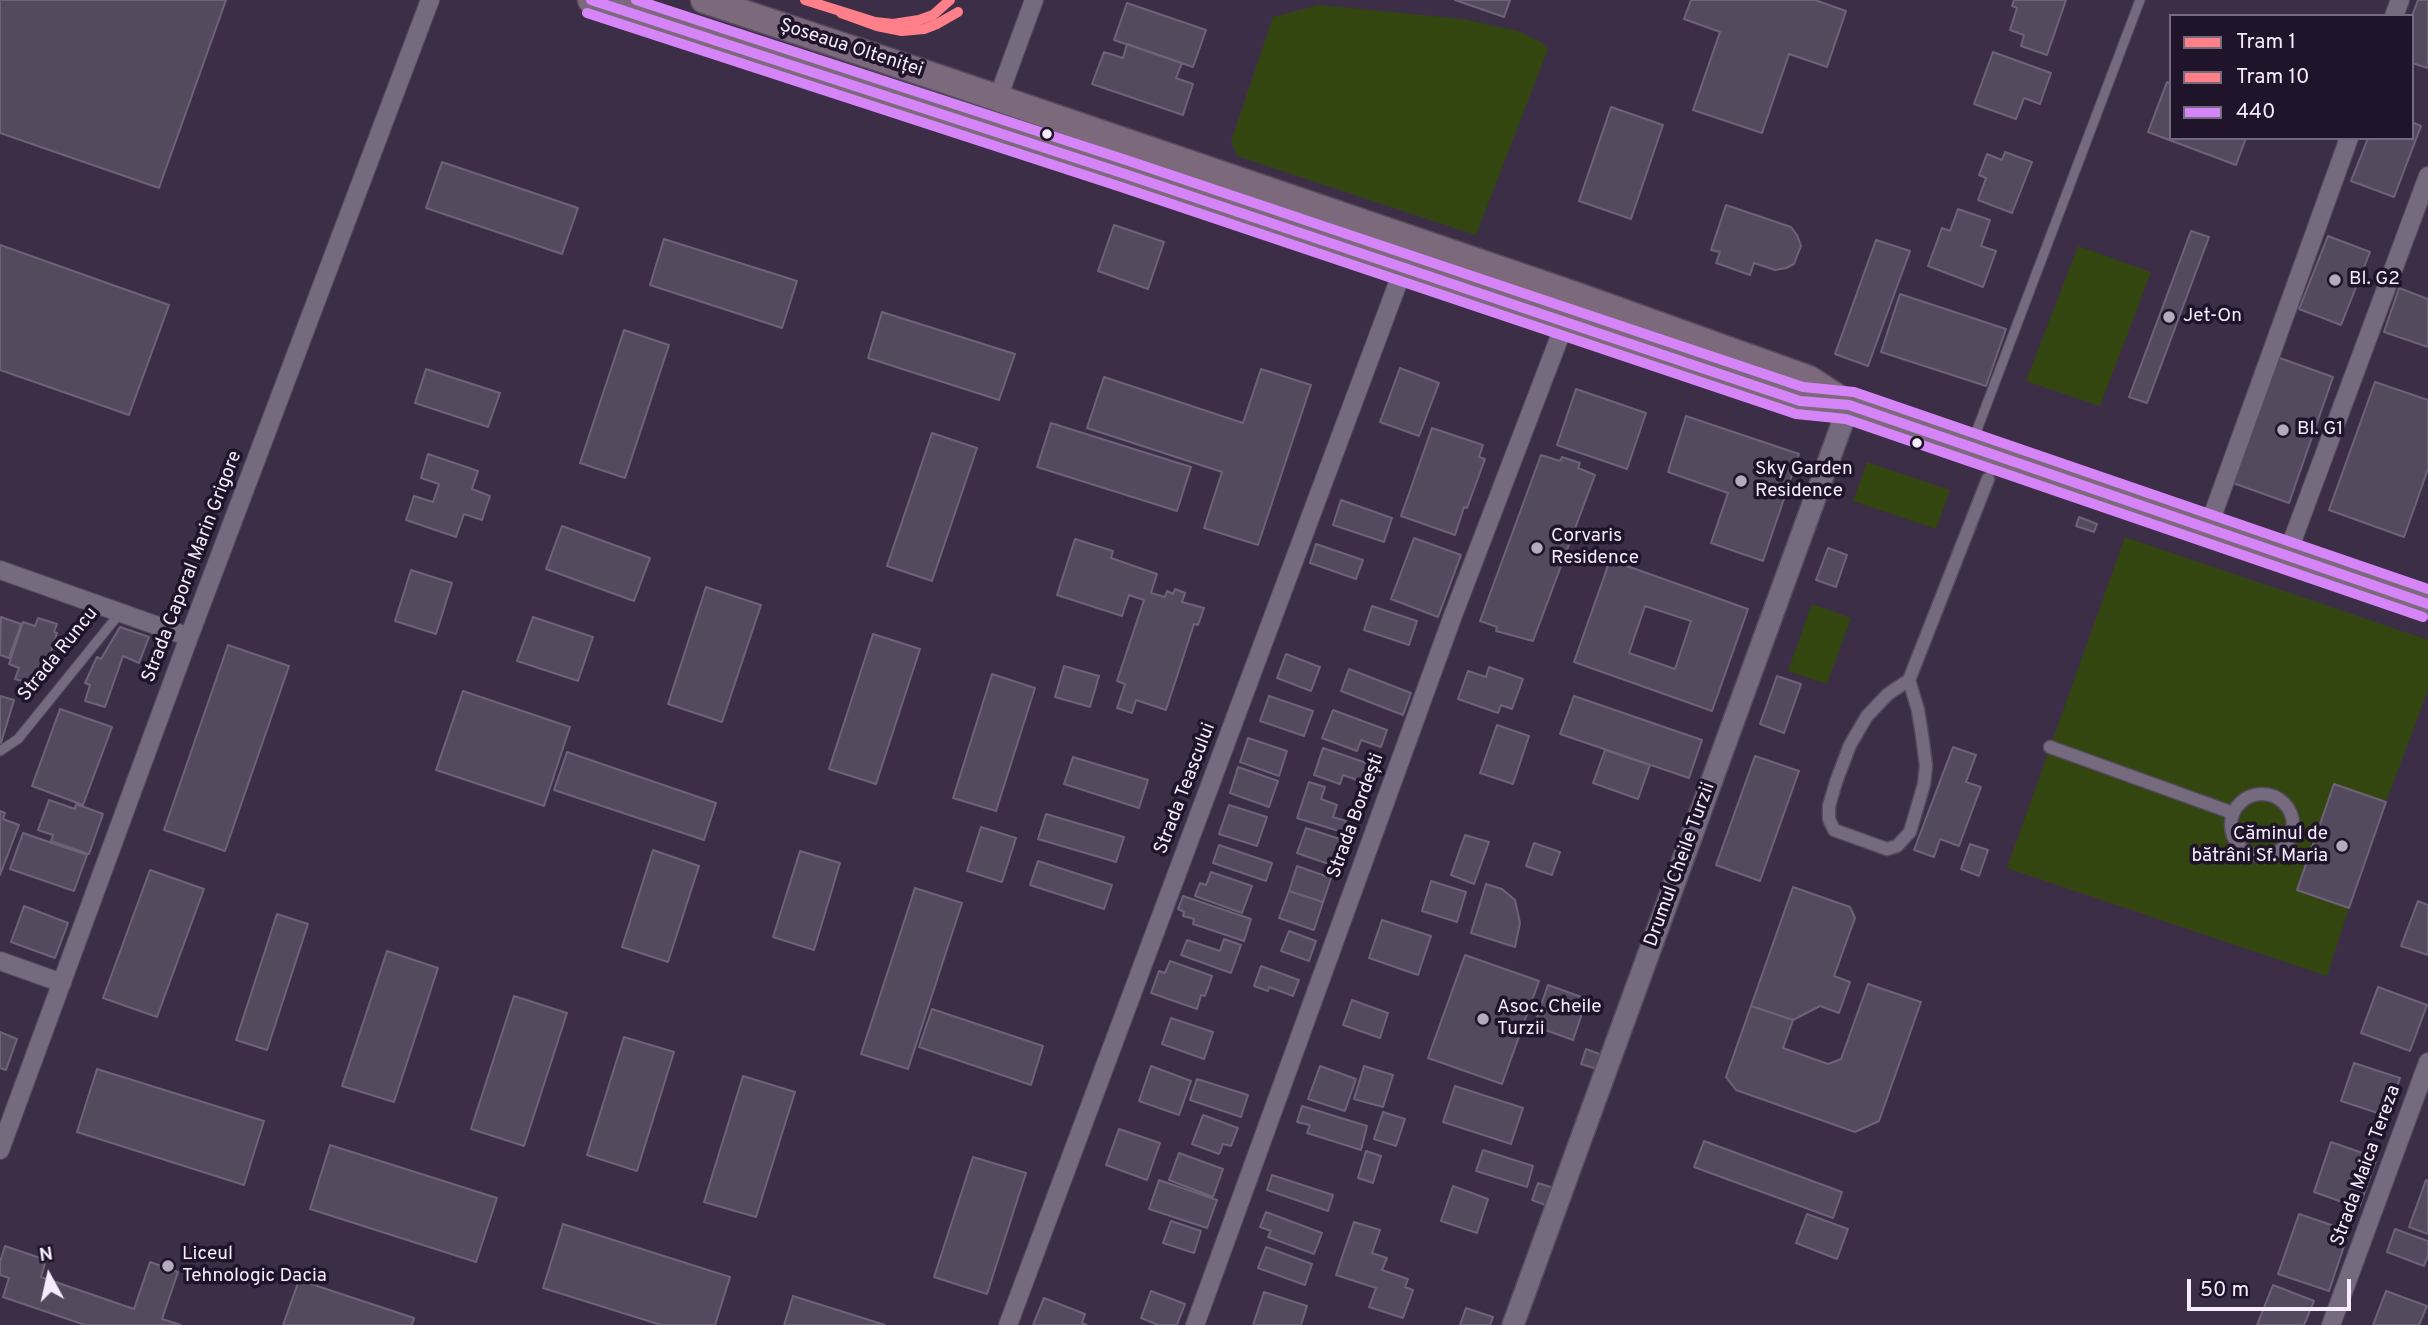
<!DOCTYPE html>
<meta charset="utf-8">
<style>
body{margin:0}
#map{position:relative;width:2428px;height:1325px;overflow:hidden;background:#3d2e48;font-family:Overpass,sans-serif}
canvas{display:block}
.legend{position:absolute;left:2169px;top:14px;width:245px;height:126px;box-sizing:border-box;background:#1f1429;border:2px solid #756a7e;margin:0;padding:9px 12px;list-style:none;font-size:21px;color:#f5ecfd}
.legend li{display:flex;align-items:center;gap:14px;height:35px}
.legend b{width:35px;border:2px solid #756a7e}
.north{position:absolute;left:14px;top:1241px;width:70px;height:70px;-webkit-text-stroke:5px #1f1429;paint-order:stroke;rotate:352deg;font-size:19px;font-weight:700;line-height:28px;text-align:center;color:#f5ecfd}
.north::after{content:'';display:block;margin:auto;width:24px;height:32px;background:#f5ecfd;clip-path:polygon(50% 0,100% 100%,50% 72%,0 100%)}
.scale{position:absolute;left:2187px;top:1279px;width:164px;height:32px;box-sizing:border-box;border:4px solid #f5ecfd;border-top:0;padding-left:9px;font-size:21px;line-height:24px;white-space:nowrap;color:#f5ecfd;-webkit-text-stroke:5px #1f1429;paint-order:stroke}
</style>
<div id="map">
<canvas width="2428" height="1325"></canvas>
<ul class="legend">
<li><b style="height:9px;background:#ff8089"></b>Tram 1</li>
<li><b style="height:9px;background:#ff8089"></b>Tram 10</li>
<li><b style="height:9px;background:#d685f9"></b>440</li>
</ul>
<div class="north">N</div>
<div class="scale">50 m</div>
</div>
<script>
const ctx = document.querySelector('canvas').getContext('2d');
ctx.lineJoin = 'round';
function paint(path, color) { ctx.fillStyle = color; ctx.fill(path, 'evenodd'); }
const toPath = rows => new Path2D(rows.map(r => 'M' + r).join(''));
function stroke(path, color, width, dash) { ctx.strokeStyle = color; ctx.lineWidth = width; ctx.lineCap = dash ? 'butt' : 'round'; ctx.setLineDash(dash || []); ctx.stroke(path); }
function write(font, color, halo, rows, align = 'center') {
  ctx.font = font + ' Overpass,sans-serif'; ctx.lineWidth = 7; ctx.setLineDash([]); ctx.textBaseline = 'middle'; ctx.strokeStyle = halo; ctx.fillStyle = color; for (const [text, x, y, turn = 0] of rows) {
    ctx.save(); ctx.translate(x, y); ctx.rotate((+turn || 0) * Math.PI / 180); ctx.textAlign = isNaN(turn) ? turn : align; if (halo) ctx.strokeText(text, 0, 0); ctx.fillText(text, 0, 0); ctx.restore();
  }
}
paint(toPath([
 [1319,5,1463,19,1518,31,1541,42,1548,49,1476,235,1237,156,1231,141,1273,17],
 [2078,246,2151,272,2100,406,2026,381],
 [1867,462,1950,490,1936,529,1853,501],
 [2125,537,2428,640,2428,690,2386,802,2334,784,2297,890,2349,908,2327,976,2007,868],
 [1812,604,1851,618,1827,684,1788,671]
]), '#334610');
const building = toPath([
 [0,0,226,0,159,188,0,133,0,0],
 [1455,0,1510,0,1504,17,1455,0],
 [1691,0,1815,0,1846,11,1827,67,1789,54,1762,133,1693,110,1720,32,1684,19,1691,0],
 [2014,0,2066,0,2047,55,2021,46,2024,35,2010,30,2017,8,2012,6,2014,0],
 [2418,0,2428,0,2428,68,2412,63,2412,16,2418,0],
 [1127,3,1206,30,1193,67,1114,40,1127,3],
 [1127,44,1182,63,1176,78,1193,84,1183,115,1092,84,1104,52,1123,58,1127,44],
 [1993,52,2051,73,2040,104,2024,98,2016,119,1974,104,1993,52],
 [2167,82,2171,84,2171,138,2246,138,2236,165,2148,132,2167,82],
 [1611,107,1663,125,1631,219,1579,201,1611,107],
 [2412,122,2421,126,2394,197,2351,181,2368,138,2412,138,2412,122],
 [2005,152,2032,162,2012,213,1978,200,1986,178,1979,175,1987,154,2002,160,2005,152],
 [442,162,578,208,562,254,426,208,442,162],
 [1726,205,1791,227,1797,235,1801,246,1794,264,1786,268,1775,270,1754,263,1750,275,1716,263,1720,252,1711,250,1726,205],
 [1958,209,1990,220,1981,246,1996,251,1983,287,1928,266,1942,228,1950,231,1958,209],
 [1114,225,1164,242,1148,289,1098,271,1114,225],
 [2191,231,2209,237,2147,403,2129,397,2191,231],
 [2328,236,2370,252,2341,325,2299,309,2328,236],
 [664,239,797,281,782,328,650,285,664,239],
 [1876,240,1910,251,1868,366,1835,354,1876,240],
 [0,245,169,305,129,415,0,370,0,245],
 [2399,288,2428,299,2428,347,2384,332,2399,288],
 [1900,294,2006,329,1986,386,1881,352,1900,294],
 [882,312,1015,354,999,400,868,358,882,312],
 [624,330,669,345,625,478,580,463,624,330],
 [2277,357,2333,377,2289,503,2233,483,2277,357],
 [1400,368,1439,383,1419,436,1380,422,1400,368],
 [426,369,500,393,488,427,415,403,426,369],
 [1261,369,1311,385,1258,545,1204,528,1222,472,1087,428,1104,377,1243,423,1261,369],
 [2375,382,2428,400,2428,469,2404,537,2329,510,2375,382],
 [1576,389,1646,413,1627,469,1557,445,1576,389],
 [1686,416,1799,454,1763,561,1711,543,1728,493,1668,472,1686,416],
 [1051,423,1191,467,1177,511,1037,467,1051,423],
 [1432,428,1483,445,1479,457,1485,459,1467,508,1464,507,1455,535,1401,516,1432,428],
 [932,433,977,448,932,581,887,566,932,433],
 [428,454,478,471,472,489,490,496,482,520,464,514,456,537,406,520,414,496,433,502,439,484,421,478,428,454],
 [1541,455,1560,461,1562,457,1580,463,1578,468,1595,475,1533,641,1496,631,1497,627,1480,621,1541,455],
 [1341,500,1392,518,1384,542,1333,525,1341,500],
 [2079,517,2097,524,2094,532,2076,526,2079,517],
 [562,526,650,558,634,601,546,569,562,526],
 [1414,538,1461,555,1438,617,1391,599,1414,538],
 [1075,539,1113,551,1111,558,1157,574,1151,593,1165,597,1167,591,1173,594,1175,589,1185,593,1182,602,1204,608,1198,625,1194,624,1166,710,1136,700,1132,713,1117,708,1125,684,1117,681,1144,600,1129,595,1122,616,1057,595,1075,539],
 [1316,544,1363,560,1356,579,1310,563,1316,544],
 [1828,548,1847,555,1836,587,1816,580,1828,548],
 [1610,560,1748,609,1712,711,1574,662,1610,560],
 [1645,606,1691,621,1675,669,1629,653,1645,606],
 [411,570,452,583,436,634,395,621,411,570],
 [706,587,761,605,722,722,668,704,706,587],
 [1372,606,1417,621,1409,645,1364,630,1372,606],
 [1,617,21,624,9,658,0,655,1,617],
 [533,617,593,637,578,681,517,661,533,617],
 [38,618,57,624,54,632,57,633,40,686,15,679,19,668,9,664,23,622,35,626,38,618],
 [120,627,149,637,139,663,123,656,105,707,85,701,90,685,85,683,97,657,101,659,120,627],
 [873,634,920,649,876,784,829,769,873,634],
 [228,645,289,666,225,851,164,830,228,645],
 [1286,654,1320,667,1311,691,1277,678,1286,654],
 [1064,666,1099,676,1090,707,1055,697,1064,666],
 [1489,667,1523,679,1512,709,1501,705,1498,713,1458,699,1468,671,1486,677,1489,667],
 [1349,669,1411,693,1403,715,1341,691,1349,669],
 [992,674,1035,688,996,811,953,798,992,674],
 [1777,676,1801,684,1784,733,1760,724,1777,676],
 [463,691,570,727,544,806,436,770,463,691],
 [0,696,14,700,1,743,0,743,0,696],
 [1269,696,1313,711,1304,736,1260,721,1269,696],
 [1574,696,1702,740,1689,778,1560,734,1574,696],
 [60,709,112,727,83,805,32,786,60,709],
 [1333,710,1387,730,1381,747,1361,740,1357,751,1322,738,1333,710],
 [1497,725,1529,736,1513,784,1480,773,1497,725],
 [1248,738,1287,751,1279,776,1240,762,1248,738],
 [1953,747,1976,755,1966,782,1981,787,1959,846,1940,839,1934,857,1914,850,1953,747],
 [1323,748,1378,767,1371,785,1343,775,1340,784,1314,775,1323,748],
 [1605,750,1650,765,1638,799,1593,783,1605,750],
 [567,752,716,803,704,840,554,790,567,752],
 [1755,756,1799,771,1760,881,1716,865,1755,756],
 [1073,757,1148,780,1139,808,1064,784,1073,757],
 [1238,767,1278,781,1269,807,1230,793,1238,767],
 [1309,782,1325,787,1321,799,1337,805,1333,817,1346,821,1342,832,1297,818,1309,782],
 [2334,784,2386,802,2349,908,2297,890,2334,784],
 [49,800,75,809,76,804,103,814,89,854,51,841,53,835,38,830,49,800],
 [1229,805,1267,817,1257,846,1219,834,1229,805],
 [0,811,5,813,3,819,19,825,0,875,0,811],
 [1046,814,1124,837,1116,862,1038,839,1046,814],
 [981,827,1016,838,1002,882,967,871,981,827],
 [1306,828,1349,842,1340,868,1297,853,1306,828],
 [23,833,87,855,74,891,10,869,23,833],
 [1465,835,1489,842,1474,884,1451,875,1465,835],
 [1534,843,1560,852,1552,875,1526,866,1534,843],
 [1970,844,1988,850,1979,876,1961,869,1970,844],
 [1219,845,1272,863,1266,881,1213,863,1219,845],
 [653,850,699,866,668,962,622,947,653,850],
 [800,851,840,863,814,950,773,937,800,851],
 [1038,861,1112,885,1104,909,1030,885,1038,861],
 [1297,866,1331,878,1323,902,1289,891,1297,866],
 [150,870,204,889,157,1017,103,998,150,870],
 [1211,872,1252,886,1242,913,1195,896,1200,883,1206,885,1211,872],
 [1431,881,1466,892,1457,922,1422,911,1431,881],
 [1486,884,1502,889,1515,900,1520,923,1515,947,1471,933,1486,884],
 [1793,887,1850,907,1855,918,1834,976,1850,982,1839,1013,1820,1006,1793,1020,1751,1006,1793,887],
 [915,888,962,903,908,1069,861,1054,915,888],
 [1289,891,1323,902,1314,930,1279,918,1289,891],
 [1183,896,1251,919,1244,941,1193,924,1194,919,1183,916,1184,912,1178,909,1183,896],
 [2418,901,2428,905,2428,955,2401,946,2418,901],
 [24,906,68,923,55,958,11,942,24,906],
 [277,914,308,924,267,1050,236,1040,277,914],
 [1382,920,1431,936,1418,975,1369,958,1382,920],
 [1289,931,1316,941,1309,961,1281,951,1289,931],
 [1224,939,1241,945,1231,973,1181,955,1187,940,1220,951,1224,939],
 [387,951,438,968,394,1102,342,1086,387,951],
 [1465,955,1539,981,1502,1084,1428,1058,1465,955],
 [1170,961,1212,976,1205,996,1201,995,1197,1009,1151,993,1159,971,1165,973,1170,961],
 [1261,966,1299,980,1293,996,1269,987,1268,991,1254,986,1261,966],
 [1868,984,1921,1002,1879,1121,1855,1132,1736,1090,1726,1077,1751,1006,1793,1020,1783,1048,1828,1064,1841,1059,1868,984],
 [1548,985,1587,999,1573,1040,1534,1026,1548,985],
 [2378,987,2427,1005,2410,1051,2361,1033,2378,987],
 [514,996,567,1013,524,1146,471,1129,514,996],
 [1352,1000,1388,1013,1380,1038,1343,1025,1352,1000],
 [932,1009,1043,1046,1031,1085,919,1047,932,1009],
 [1171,1018,1213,1032,1204,1059,1162,1044,1171,1018],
 [0,1032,17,1039,6,1070,0,1068,0,1032],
 [624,1037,674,1052,637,1171,587,1155,624,1037],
 [1586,1049,1605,1056,1600,1070,1581,1064,1586,1049],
 [2354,1063,2400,1078,2387,1116,2341,1101,2354,1063],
 [1151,1066,1191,1081,1179,1115,1139,1101,1151,1066],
 [1320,1066,1356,1079,1345,1111,1308,1099,1320,1066],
 [1364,1066,1393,1075,1383,1107,1354,1099,1364,1066],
 [97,1069,264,1121,244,1185,77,1132,97,1069],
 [743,1076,795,1092,756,1217,704,1202,743,1076],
 [1197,1079,1248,1095,1241,1117,1190,1100,1197,1079],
 [1455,1086,1523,1108,1511,1144,1443,1122,1455,1086],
 [1302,1106,1367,1126,1361,1150,1307,1133,1310,1125,1297,1122,1302,1106],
 [1383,1112,1405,1119,1396,1146,1374,1139,1383,1112],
 [1203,1115,1238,1128,1231,1146,1223,1144,1219,1154,1192,1144,1203,1115],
 [1119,1129,1160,1143,1147,1180,1106,1165,1119,1129],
 [1704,1141,1842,1192,1833,1218,1694,1167,1704,1141],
 [2331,1142,2377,1158,2359,1208,2314,1192,2331,1142],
 [330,1145,497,1198,476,1262,310,1209,330,1145],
 [1483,1150,1533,1166,1527,1187,1476,1171,1483,1150],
 [1366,1151,1381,1156,1373,1183,1358,1178,1366,1151],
 [1179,1153,1223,1169,1213,1197,1169,1180,1179,1153],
 [973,1157,1026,1173,987,1294,934,1277,973,1157],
 [1272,1175,1333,1195,1328,1211,1267,1190,1272,1175],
 [1159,1180,1217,1200,1207,1228,1149,1209,1159,1180],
 [2426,1180,2428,1181,2428,1234,2409,1227,2426,1180],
 [1538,1183,1554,1188,1548,1206,1532,1200,1538,1183],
 [1453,1186,1488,1199,1477,1233,1441,1221,1453,1186],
 [1266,1212,1322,1233,1314,1254,1268,1237,1271,1231,1260,1227,1266,1212],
 [1807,1214,1848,1229,1837,1259,1796,1243,1807,1214],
 [2299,1214,2349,1231,2329,1291,2278,1274,2299,1214],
 [1171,1221,1201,1231,1194,1253,1163,1243,1171,1221],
 [1354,1222,1380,1230,1372,1253,1387,1258,1382,1270,1408,1279,1405,1287,1413,1290,1403,1318,1369,1307,1376,1288,1336,1275,1354,1222],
 [563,1224,730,1277,715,1325,661,1325,543,1288,563,1224],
 [2395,1229,2428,1241,2428,1255,2424,1266,2387,1252,2395,1229],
 [5,1246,46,1260,41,1277,134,1309,150,1262,178,1272,162,1319,181,1325,85,1325,3,1297,9,1278,0,1275,0,1262,5,1246],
 [1266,1247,1312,1264,1305,1285,1258,1268,1266,1247],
 [299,1280,414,1318,412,1325,283,1325,299,1280],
 [2273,1285,2314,1301,2304,1325,2257,1325,2273,1285],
 [1151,1291,1185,1304,1177,1325,1158,1325,1141,1318,1151,1291],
 [2386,1291,2427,1306,2419,1325,2373,1325,2386,1291],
 [1264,1292,1307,1306,1301,1325,1253,1325,1264,1292],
 [793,1296,885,1325,784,1325,793,1296],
 [1044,1298,1085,1314,1082,1323,1087,1325,1033,1325,1044,1298],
 [1466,1308,1493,1317,1490,1325,1460,1325,1466,1308]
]);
paint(building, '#544a5d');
stroke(building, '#6e6278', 2);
const service = toPath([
 [1972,443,2140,0],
 [0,751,18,739,120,613]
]);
const pedestrian = toPath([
 [1909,680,1918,710,1922,735,1926,766,1924,784,1910,832,1897,846,1887,849,1834,830,1829,819,1829,806,1836,782,1850,745,1867,716,1888,694,1909,680,1988,479],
 [2050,747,2233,813],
 '2231 825a31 31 0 1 1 62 0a31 31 0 1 1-62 0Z'
]);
const minor = toPath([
 [2394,16,2400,0],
 [998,98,1034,0],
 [2208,528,2349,138],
 [2287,555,2428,176],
 [0,570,189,637],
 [0,961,62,983],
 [0,1150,189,637,430,0],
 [1008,1325,1414,240],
 [1195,1325,1452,618,1565,323],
 [2331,1325,2428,1062]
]);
const tertiary = toPath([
 [1513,1325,1849,405]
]);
const primary = toPath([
 [591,0,1125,174,1800,401,1849,405,2428,604],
 [704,0,945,80,1575,295,1809,379,1846,403]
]);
stroke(service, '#564a5e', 11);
stroke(pedestrian, '#564a5e', 15);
stroke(minor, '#564a5e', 20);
stroke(tertiary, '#564a5e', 24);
stroke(primary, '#564a5e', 29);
stroke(service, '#766b7e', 9);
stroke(pedestrian, '#766b7e', 12);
stroke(minor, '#766b7e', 18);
stroke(tertiary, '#766b7e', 21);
stroke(primary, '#7c6a7c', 26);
stroke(toPath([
 [591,0,1125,174,1800,401,1849,405,2428,604]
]), '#d685f9', 10);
stroke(toPath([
 [587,13,1121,187,1796,414,1846,419,2423,617]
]), '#d685f9', 10);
stroke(toPath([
 [636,0,1129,161,1803,387,1854,392,2428,589]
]), '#d685f9', 10);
stroke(toPath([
 [805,0,875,22,893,24,919,20,933,15,950,0]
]), '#ff8089', 10);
stroke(toPath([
 [841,13,877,26,902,31,924,29,937,24,958,12]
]), '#ff8089', 10);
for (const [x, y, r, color] of [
 [1047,134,6,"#f5ecfd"],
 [2335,280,7,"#b5aabe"],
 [2169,317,7,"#b5aabe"],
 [2283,430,7,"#b5aabe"],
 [1917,443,6,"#f5ecfd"],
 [1741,481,7,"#b5aabe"],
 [1537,548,7,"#b5aabe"],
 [2342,846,7,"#b5aabe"],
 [1483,1019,7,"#b5aabe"],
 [168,1266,7,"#b5aabe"]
]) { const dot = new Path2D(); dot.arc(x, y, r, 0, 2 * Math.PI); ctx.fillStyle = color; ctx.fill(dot); stroke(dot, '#1f1429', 2.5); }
write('19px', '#f5ecfd', '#1f1429', [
 ["Șoseaua Olteniței",851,49,18],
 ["Strada Caporal Marin Grigore",193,567,-69],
 ["Strada Runcu",59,655,-51],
 ["Strada Teascului",1186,789,-69],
 ["Strada Bordești",1357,816,-70],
 ["Drumul Cheile Turzii",1681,865,-70],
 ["Strada Maica Tereza",2367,1166,-70]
]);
write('19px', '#f5ecfd', '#1f1429', [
 ["Bl. G2",2349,280],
 ["Jet-On",2183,317],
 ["Bl. G1",2297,430],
 ["Sky Garden",1755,470],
 ["Residence",1755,492],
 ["Corvaris",1551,537],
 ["Residence",1551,559],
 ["Căminul de",2328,835,"right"],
 ["bătrâni Sf. Maria",2328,857,"right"],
 ["Asoc. Cheile",1497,1008],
 ["Turzii",1497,1030],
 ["Liceul",182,1255],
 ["Tehnologic Dacia",182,1277]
], 'left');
</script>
